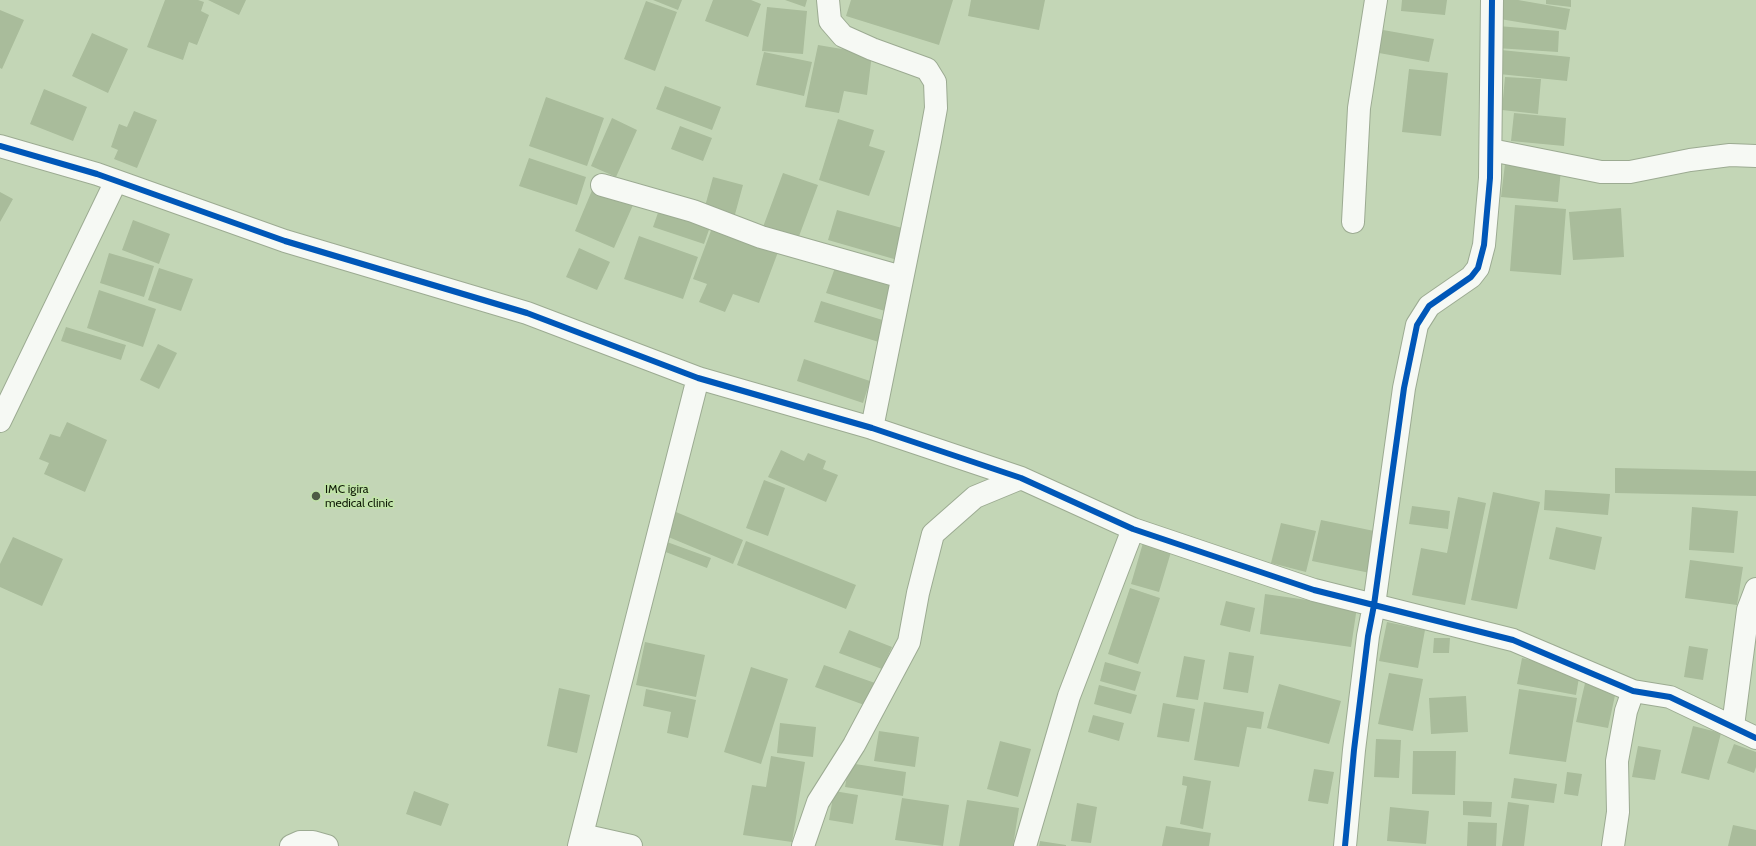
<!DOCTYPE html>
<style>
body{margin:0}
canvas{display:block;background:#c3d6b6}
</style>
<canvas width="1756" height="846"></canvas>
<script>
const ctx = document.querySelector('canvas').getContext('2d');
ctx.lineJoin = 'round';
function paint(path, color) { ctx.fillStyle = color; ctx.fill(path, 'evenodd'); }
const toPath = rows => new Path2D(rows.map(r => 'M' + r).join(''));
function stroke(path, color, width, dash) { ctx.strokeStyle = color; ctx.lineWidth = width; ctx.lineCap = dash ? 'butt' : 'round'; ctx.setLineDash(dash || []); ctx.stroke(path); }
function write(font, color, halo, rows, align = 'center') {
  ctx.font = font + ' Cabin,sans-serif'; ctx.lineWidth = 3.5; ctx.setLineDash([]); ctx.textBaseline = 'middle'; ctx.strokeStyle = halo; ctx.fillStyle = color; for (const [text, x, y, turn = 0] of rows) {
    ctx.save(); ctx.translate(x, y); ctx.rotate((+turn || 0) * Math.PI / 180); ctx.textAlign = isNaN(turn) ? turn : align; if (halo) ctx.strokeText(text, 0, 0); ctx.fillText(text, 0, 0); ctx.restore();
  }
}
paint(toPath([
 [165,0,198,0,204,2,201,11,209,15,197,45,189,42,183,60,147,47],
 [208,0,246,0,239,15],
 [653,0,682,0,678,10],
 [713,0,751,0,761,4,748,37,705,21],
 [785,0,807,0,805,7],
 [851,0,953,0,939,45,846,16],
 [971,0,1045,0,1039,30,968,16],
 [1402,0,1447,0,1445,15,1401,11],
 [1497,0,1518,0,1570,9,1566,30,1494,18],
 [1546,0,1571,0,1571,7,1546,4],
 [646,1,677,12,655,71,624,59],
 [767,7,807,11,803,54,762,51],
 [0,10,24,20,2,69,0,68],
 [1498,26,1559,31,1558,52,1496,48],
 [1383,30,1434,39,1429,62,1379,53],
 [92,33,128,49,108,93,72,76],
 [818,45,872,54,867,95,844,91,839,113,805,107],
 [1501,50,1570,57,1567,81,1499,74],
 [764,52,812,62,804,96,756,85],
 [1409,69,1448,73,1441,136,1402,132],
 [1505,77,1541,79,1538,114,1502,110],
 [665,86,721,107,712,130,656,109],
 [44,89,87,107,73,141,30,124],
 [546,97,604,118,587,166,529,146],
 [134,111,157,120,137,168,114,159,118,150,111,147,119,124,127,127],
 [1514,113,1566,118,1564,146,1511,141],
 [612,118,637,130,616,177,591,166],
 [838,119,874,130,869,146,885,151,869,196,819,180],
 [680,126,712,138,703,161,671,149],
 [529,158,586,177,577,205,519,186],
 [1505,164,1561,169,1558,202,1501,197],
 [783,173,818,185,798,239,763,227],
 [713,177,743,185,734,218,704,210],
 [593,188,633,205,614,248,575,231],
 [0,192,13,199,0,222],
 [1515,205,1566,209,1561,275,1510,271],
 [660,207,711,224,704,244,653,227],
 [1621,208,1624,257,1573,260,1569,212],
 [837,210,902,228,894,259,828,240],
 [133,220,170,234,159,264,122,250],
 [712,228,778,252,759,303,733,294,725,312,699,302,707,284,693,279],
 [639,236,698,257,683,299,624,279],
 [579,248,610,262,597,290,566,277],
 [109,253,154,266,144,297,100,283],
 [837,262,895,280,885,311,826,293],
 [159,268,193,279,181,311,148,300],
 [99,290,156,309,143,347,87,328],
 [821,301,889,322,882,343,814,322],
 [66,327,126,345,121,360,61,341],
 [158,344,177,353,159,389,140,380],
 [804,359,870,381,863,403,797,381],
 [67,422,107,440,85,492,44,474,49,463,39,459,50,434,60,437],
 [781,450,804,461,808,453,826,461,823,469,838,475,826,502,768,477],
 [1615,468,1756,471,1756,496,1615,493],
 [764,480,785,488,768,536,746,528],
 [1545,490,1610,494,1608,515,1544,510],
 [1493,492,1540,502,1517,609,1471,600],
 [1458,497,1486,503,1465,605,1412,595,1421,548,1447,553],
 [1412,506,1450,511,1448,529,1409,524],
 [1692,507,1738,511,1734,553,1689,550],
 [676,512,743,540,733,564,666,536],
 [1321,520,1379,532,1370,573,1312,561],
 [1281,523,1316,531,1306,572,1271,563],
 [1556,527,1602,537,1595,570,1549,559],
 [13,537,63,559,42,606,0,587,0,564],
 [746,541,856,585,846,609,737,565],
 [667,542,711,558,707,568,663,551],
 [1143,543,1171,552,1159,592,1131,584],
 [1690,560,1743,567,1737,605,1685,598],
 [1130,588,1160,598,1138,664,1108,654],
 [1265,594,1357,607,1351,647,1260,634],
 [1226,601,1255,608,1250,632,1220,625],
 [1387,622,1425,630,1418,668,1379,661],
 [849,630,892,647,882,669,839,653],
 [1434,638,1450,638,1449,653,1433,653],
 [645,642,705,655,696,697,636,685],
 [1689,646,1708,649,1703,680,1684,677],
 [1229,652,1254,656,1248,693,1223,689],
 [1184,656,1205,660,1198,700,1176,697],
 [1522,658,1580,672,1576,695,1517,684],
 [1105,662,1141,672,1135,691,1100,681],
 [824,665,875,683,867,706,815,687],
 [751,667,788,679,761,764,724,752],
 [1389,673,1423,679,1413,731,1378,724],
 [1586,679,1617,686,1608,728,1576,722],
 [1279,684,1341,701,1329,744,1267,728],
 [1099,685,1137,695,1131,714,1094,704],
 [559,688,590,695,577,753,547,746],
 [646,689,696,700,688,738,667,733,671,712,643,706],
 [1519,689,1577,698,1566,762,1509,754],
 [1466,696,1468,732,1431,734,1429,698],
 [1204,702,1264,712,1261,729,1247,727,1239,767,1194,760],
 [1163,703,1195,709,1189,742,1157,737],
 [1093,715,1124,723,1119,741,1088,732],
 [780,723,816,727,813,757,777,753],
 [1693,726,1721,733,1709,780,1681,773],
 [879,731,919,737,915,767,874,761],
 [1376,739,1401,740,1399,778,1374,777],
 [1000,741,1031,749,1018,797,987,789],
 [1734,744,1756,752,1756,767,1754,773,1727,763],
 [1638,746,1661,750,1655,780,1632,777],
 [1413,751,1456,751,1455,795,1412,794],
 [771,756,805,762,792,842,743,835,752,785,766,787],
 [849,763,906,772,903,796,845,787],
 [1314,769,1334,772,1328,804,1308,801],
 [1567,772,1582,774,1578,796,1564,794],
 [1183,776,1211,781,1203,829,1180,824,1187,786,1182,785],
 [1514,778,1557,784,1554,803,1511,798],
 [414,791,449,804,441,826,406,814],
 [834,791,858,795,853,824,829,820],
 [902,798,949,805,943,846,895,840],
 [967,800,1019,808,1013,846,959,846],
 [1463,801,1492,802,1491,817,1463,815],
 [1508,802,1529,805,1524,846,1502,846],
 [1077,803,1097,807,1091,843,1071,841],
 [1390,807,1429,811,1426,844,1387,841],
 [1468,822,1497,823,1496,846,1467,846],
 [1733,825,1756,830,1756,846,1728,846],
 [1166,826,1211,833,1209,846,1162,846],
 [1040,841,1066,845,1066,846,1039,846]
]), '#a9bc9b');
const minor = toPath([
 [828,0,830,21,843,36,872,49,927,69,935,82,936,108,930,141,872,428],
 [0,146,97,174,285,241,527,313,698,378,872,428,1021,478,1133,529,1314,590,1513,640,1633,691,1670,697,1756,738],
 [1491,150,1601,172,1630,172,1690,160,1730,155,1756,156],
 [602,185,693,211,761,237,902,277],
 [1353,222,1359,108,1376,0],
 [0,421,116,181],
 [1733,726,1748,610,1756,589],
 [582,835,631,846],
 [291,846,300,842,313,842,327,846],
 [579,846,698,378],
 [803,846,818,802,854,745,909,642,918,593,933,534,975,497,1021,478],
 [1025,846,1069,696,1133,529],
 [1345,846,1354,750,1368,636,1374,605,1404,388,1417,325,1429,306,1471,277,1478,268,1484,245,1490,178,1492,0],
 [1613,846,1618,812,1617,761,1626,711,1633,691]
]);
stroke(minor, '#9cab92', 24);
stroke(minor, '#f6f9f4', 22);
stroke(toPath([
 [0,146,97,174,285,241,527,313,698,378,872,428,1021,478,1133,529,1314,590,1513,640,1633,691,1670,697,1756,738],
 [1345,846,1354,750,1368,636,1374,605,1404,388,1417,325,1429,306,1471,277,1478,268,1484,245,1490,178,1492,0]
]), '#0057b8', 6);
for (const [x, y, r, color] of [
 [316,496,5,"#4e5c44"]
]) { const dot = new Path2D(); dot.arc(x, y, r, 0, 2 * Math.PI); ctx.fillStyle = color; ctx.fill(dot); stroke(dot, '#c1e3a9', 1.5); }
write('12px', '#0f1a06', '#c1e3a9', [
 ["IMC igira",325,489],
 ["medical clinic",325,503]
], 'left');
</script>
